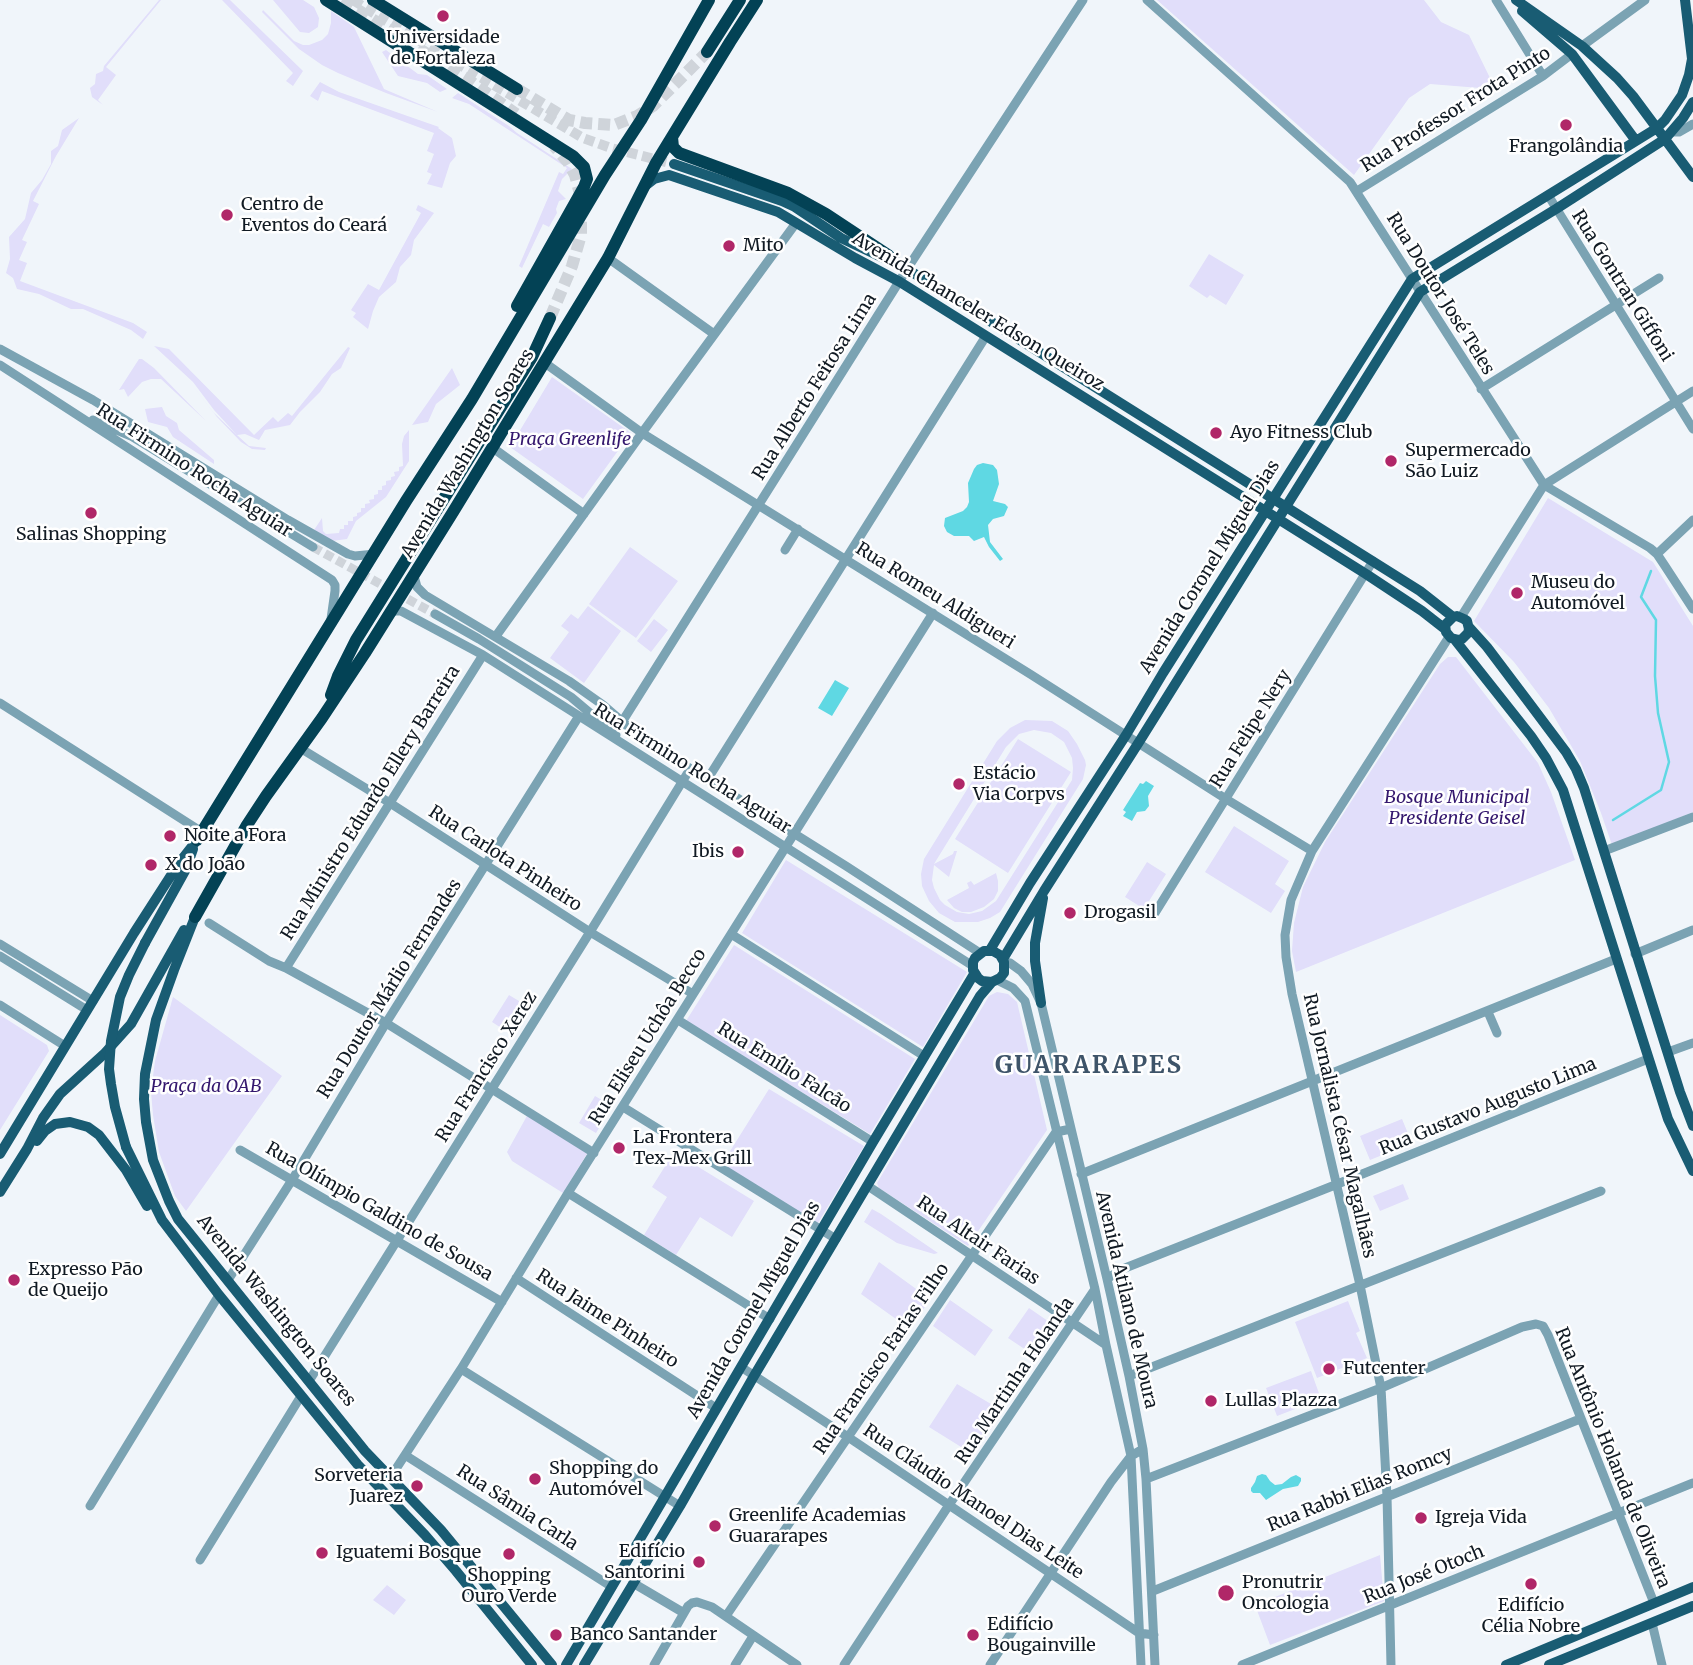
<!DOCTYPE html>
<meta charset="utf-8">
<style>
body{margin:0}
canvas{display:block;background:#f0f5fa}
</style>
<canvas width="1693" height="1665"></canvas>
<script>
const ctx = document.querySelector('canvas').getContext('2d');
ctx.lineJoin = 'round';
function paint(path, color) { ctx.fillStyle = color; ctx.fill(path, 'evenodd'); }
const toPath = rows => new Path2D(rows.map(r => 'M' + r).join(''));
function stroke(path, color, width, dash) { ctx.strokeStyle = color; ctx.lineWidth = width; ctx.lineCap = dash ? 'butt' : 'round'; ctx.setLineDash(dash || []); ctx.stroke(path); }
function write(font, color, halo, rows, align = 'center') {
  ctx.font = font + ' Merriweather,serif'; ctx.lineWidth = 5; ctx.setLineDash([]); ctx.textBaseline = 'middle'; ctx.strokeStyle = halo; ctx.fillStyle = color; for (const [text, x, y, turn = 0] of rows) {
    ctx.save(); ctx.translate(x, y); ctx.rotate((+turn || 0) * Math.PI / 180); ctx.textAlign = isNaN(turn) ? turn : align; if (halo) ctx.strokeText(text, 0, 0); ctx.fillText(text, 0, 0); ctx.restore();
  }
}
paint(toPath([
 [159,0,161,0,106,67,116,75,98,100,103,105,92,97,90,88,95,84,96,74,103,71,104,66],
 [222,0,230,0,303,71,293,86,286,81,293,73],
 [273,0,303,0,314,7,319,18,318,27,309,33,300,32],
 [1157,0,1424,0,1441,22,1469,35,1491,80,1480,88,1430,84,1409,98,1354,175],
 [263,10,294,41,303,45,309,45,322,40,328,34,331,23,331,11,354,27,384,89,438,112,386,93,338,73,322,65,299,49,262,12],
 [386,50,418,74,427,75,447,89,440,92,427,83,398,76,382,52],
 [320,82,339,92,439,127,438,128,452,138,456,156,450,163,442,188,427,184,432,174,427,172,434,154,427,151,434,133,322,91,318,101,310,96],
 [458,93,509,126,517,133,572,169,562,179,558,191,566,199,559,201,556,209,557,213,549,227,543,224,522,268,519,266,559,172,563,174,567,168,469,104,452,98],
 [79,118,56,156,33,201,39,204,22,240,27,242,19,260,27,263,20,281,133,323,147,332,143,339,131,330,83,309,71,309,39,294,17,289,13,278,6,273,10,259,9,237,25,219,31,193,42,180,51,164,51,151,58,146,62,130],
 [418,205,434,213,414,240,411,255,400,267,396,282,379,297,373,311,368,329,353,317,356,313,351,310,368,284,379,290,421,213,416,210],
 [1209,254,1244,275,1226,305,1210,295,1207,298,1189,286],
 [154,346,169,349,254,435,273,417,278,422,288,413,292,416,348,347,350,348,341,368,332,374,320,392,300,412,290,425,265,430,259,440,245,434,237,435,249,446,266,448,265,450,252,449,241,442,217,417,188,380,214,413,237,435,214,410,193,382],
 [139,359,142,359,154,368,206,421,161,379,151,379,142,382,128,397,124,389,119,390],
 [452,368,460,385,436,404,428,422,412,425],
 [552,377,631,433,583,499,510,447],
 [162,407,166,416,177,423,179,430,214,460,214,464,173,437,167,427,148,422,145,409],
 [409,430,409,461,386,497,356,521,347,539,332,541,314,530,322,518,323,531,326,534,339,533,340,529,344,529,344,525,348,525,348,521,353,521,353,517,357,516,357,513,361,512,361,508,365,508,365,504,370,503,369,500,374,499,374,495,378,494,378,490,382,490,382,486,386,485,386,481,391,480,391,477,395,476,394,472,399,471,399,467,403,466,402,444,404,436],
 [1548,498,1653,562,1693,626,1693,812,1612,845,1601,813,1580,761,1549,708,1514,662,1474,621],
 [630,547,678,581,636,638,589,604],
 [588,606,621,631,584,683,550,658,569,632,561,626,571,614,578,619],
 [654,619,668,630,651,652,637,641],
 [1448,657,1456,657,1538,763,1551,792,1575,860,1296,972,1292,951,1294,923,1303,887,1325,842,1440,664],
 [1025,720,1052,721,1068,731,1077,744,1085,760,1086,765,1083,779,1000,912,990,918,978,922,955,922,939,913,929,901,922,886,921,874,924,859,997,741,1010,728],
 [1034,730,1051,733,1064,742,1072,758,1073,768,1072,780,996,901,982,911,969,914,957,912,945,905,940,900,934,888,932,880,934,865,949,877,957,851,954,851,953,854,934,864,1006,747,1019,734],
 [1018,739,1071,772,1008,873,955,839],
 [1234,826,1289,861,1275,884,1285,891,1271,913,1205,872],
 [786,860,967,972,923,1047,742,933],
 [1147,862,1166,874,1144,909,1125,897],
 [996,873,998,881,998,891,994,899,984,907,971,912,962,912,954,908,947,900,969,888,967,883,971,881,974,885],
 [734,945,915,1059,870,1134,686,1021],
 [997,992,1008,994,1017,1002,1047,1130,968,1246,879,1188,877,1183,989,996],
 [509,995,524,1004,506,1031,492,1022],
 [173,997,282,1076,186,1211,175,1196,159,1152,153,1115,151,1092,155,1061],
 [0,1015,47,1045,49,1051,0,1130],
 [769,1089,864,1146,818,1223,722,1164],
 [595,1096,612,1106,596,1133,579,1123],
 [528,1114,588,1152,563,1193,512,1161,507,1152],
 [1402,1119,1412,1143,1370,1160,1360,1136],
 [674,1152,754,1201,732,1237,700,1217,676,1255,644,1235,667,1197,652,1187],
 [1403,1184,1409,1199,1380,1211,1373,1196],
 [872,1209,881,1214,938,1253,934,1254,897,1243,864,1222],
 [879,1262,930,1299,910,1329,861,1294],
 [950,1300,993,1330,975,1356,933,1326],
 [1348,1301,1360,1331,1356,1333,1367,1358,1317,1378,1295,1322],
 [1029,1308,1058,1328,1038,1358,1008,1338],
 [1311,1371,1321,1399,1277,1416,1266,1388],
 [957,1384,1003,1411,974,1455,929,1427],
 [1380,1555,1384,1601,1270,1645,1255,1605],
 [387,1585,406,1600,394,1615,373,1600]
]), '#e1defa');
paint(toPath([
 [983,463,993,465,997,470,999,484,993,501,1005,504,1008,507,1004,516,993,519,988,525,990,542,1003,559,1000,561,989,547,984,537,974,541,969,536,954,536,947,532,944,526,945,518,963,511,967,507,969,502,968,483,974,469,977,465],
 [835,680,849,688,832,716,818,708],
 [1146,781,1154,786,1148,796,1149,806,1145,811,1137,812,1132,821,1123,816,1126,812,1123,810,1140,783,1143,784],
 [1262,1474,1266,1475,1270,1481,1275,1485,1282,1484,1291,1477,1296,1475,1301,1478,1301,1481,1298,1486,1283,1489,1266,1500,1260,1493,1253,1493,1251,1491,1251,1488,1255,1482,1257,1476]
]), '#5fd8e3');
stroke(toPath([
 [1613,820,1661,790,1669,762,1658,713,1655,676,1656,620,1641,597,1651,571]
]), '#5fd8e3', 2.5);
stroke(toPath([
 [313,547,435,614]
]), '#cfd4da', 9, [9, 4.5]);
stroke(toPath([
 [353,0,386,21,583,138,611,148,674,164]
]), '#cfd4da', 10, [10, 5]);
stroke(toPath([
 [342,0,467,79,516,114],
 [517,89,569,120,585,123,614,125,637,116,653,106,707,52],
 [550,318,572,266,581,235,581,198,575,175,568,162,554,146]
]), '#cfd4da', 12, [12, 6]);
stroke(toPath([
 [1147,0,1350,182,1544,485,1650,548,1657,554,1665,566,1693,609],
 [1496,0,1543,76],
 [1582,46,1645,0],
 [1671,132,1679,132,1693,124],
 [1357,191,1543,76,1572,54],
 [1548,195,1693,429],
 [608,258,714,334],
 [0,349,93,400,288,520,348,554,355,556,375,554],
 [545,363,642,433,1030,674,1226,799,1312,851],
 [0,365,332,580,335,585,335,591,331,619],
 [1481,389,1659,278],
 [93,420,131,436,313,547],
 [493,448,584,514],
 [785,550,798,529],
 [1657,554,1693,520],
 [414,576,417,587,425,595,569,681,603,705,640,737,846,866,980,953],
 [390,613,395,611,401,611,483,655,973,966],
 [435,614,479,639,571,697,616,735],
 [1461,617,1544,485,1693,391],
 [496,636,642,433,796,223],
 [0,703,202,832],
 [622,722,907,269,1083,0],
 [300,748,390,803,590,932,693,994],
 [707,780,986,336],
 [1604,851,1693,817],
 [1155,913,1373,561],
 [209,923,269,961,286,968,386,1023,594,1153],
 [731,934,924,1056],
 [0,944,93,1001],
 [1635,954,1693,930],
 [0,956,87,1010],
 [1004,962,1010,963,1021,971,1032,984,1041,1003,1107,1279,1129,1376,1143,1449,1146,1479,1155,1665],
 [286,968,483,655],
 [997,980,1013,988,1025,1001,1095,1289,1106,1345,1131,1456,1141,1665],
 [0,1005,65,1046],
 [1488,1012,1497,1033],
 [678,1020,873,1142],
 [1668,1052,1693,1043],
 [623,1107,836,1239],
 [240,1150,502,1302],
 [1081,1174,1616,959],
 [868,1186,1106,1345],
 [568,1193,770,1319],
 [516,1278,716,1408],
 [1107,1279,1120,1270,1335,1185,1648,1059],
 [228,1280,292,1180,386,1023,579,716],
 [741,1367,848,1437,1139,1633,1154,1635],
 [461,1369,680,1506],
 [1129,1376,1601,1191],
 [309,1381,590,932,690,769],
 [405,1455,612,1587],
 [390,1478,461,1369,568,1193,933,613],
 [1146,1479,1381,1388,1522,1327,1536,1324,1543,1326,1548,1335,1654,1603],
 [90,1506,219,1295],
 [200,1560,301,1396],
 [633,1583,684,1613],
 [1153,1591,1580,1419],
 [726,1616,1056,1132,1071,1129],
 [1652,1623,1662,1665],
 [654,1665,688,1606,692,1603,697,1602,712,1607,797,1665],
 [735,1665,753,1636],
 [844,1665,949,1505,1095,1289],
 [990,1665,1111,1482,1131,1456,1143,1449],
 [1242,1665,1693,1483],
 [1391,1665,1387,1496,1381,1388,1360,1285,1292,994,1286,957,1285,935,1291,900,1312,851,1449,637]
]), '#7ba3b3', 9);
stroke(toPath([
 [1516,0,1582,46,1617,78,1633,96,1693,177],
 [1522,11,1572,54,1636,141],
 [674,164,782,201,795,207,841,238,907,269,1420,591,1453,617,1457,616,1464,619,1467,621,1469,629,1468,633,1462,639,1459,640,1451,638,1446,632,1445,625,1453,617],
 [645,186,654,179,669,175,778,212,855,258,900,282,1366,574,1422,611,1445,629],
 [1469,627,1487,647,1527,700,1566,752,1576,769,1584,788,1680,1092,1693,1126],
 [1455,640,1531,736,1546,758,1563,790,1668,1119,1693,1171],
 [195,917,174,970,156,1020,145,1074,144,1099,146,1122,153,1160,169,1201,178,1219,365,1451,441,1530,552,1665],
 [145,943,186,869,193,849],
 [990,950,1030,883,1126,735,1163,673,1412,279,1657,128,1665,120,1682,95,1689,75,1692,59,1685,0],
 [1003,959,1044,891,1139,742,1420,292,1556,209,1665,139,1683,118,1693,102],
 [1041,1003,1035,961,1035,943,1043,898],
 [37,1141,45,1131,55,1124,70,1122,88,1127,99,1135,126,1170,147,1206],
 [126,1147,162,1220,219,1295,358,1465,425,1535,456,1571,532,1665],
 [0,1154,134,933,179,863,197,840],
 [0,1192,27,1149,43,1118,60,1094,104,1054,131,1024,184,930],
 [566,1665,873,1142,974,974],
 [584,1665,680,1506,754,1376,980,996,992,982,1000,978,1004,973,1004,962,1000,955,993,951,984,951,975,958,973,962,973,970,978,978,982,981,992,982],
 [1506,1665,1693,1587],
 [1549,1665,1693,1606]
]), '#195c73', 10);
stroke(toPath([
 [326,0,573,156,584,167,587,179,584,187,517,306],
 [373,0,517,89],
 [707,52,740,0],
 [672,137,673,147,679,153,788,193,826,214,888,255,896,263],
 [331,695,338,676,356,640,532,357,550,318],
 [197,840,406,501,472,399,605,175,641,120,709,0],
 [195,917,247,825,266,796,322,718,365,653,453,512,608,258,656,163,730,42,757,0]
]), '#034255', 12);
stroke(toPath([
 [126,1147,115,1107,111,1084,109,1069,111,1041,120,997,129,975,145,943]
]), '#195c73', 10);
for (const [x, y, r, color] of [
 [443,16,7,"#b02768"],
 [1566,125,7,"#b02768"],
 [227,215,7,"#b02768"],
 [729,246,7,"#b02768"],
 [1216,433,7,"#b02768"],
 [1391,461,7,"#b02768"],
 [91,513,7,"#b02768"],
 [1517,593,7,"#b02768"],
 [959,784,7,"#b02768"],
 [170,836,7,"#b02768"],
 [738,852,7,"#b02768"],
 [151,865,7,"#b02768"],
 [1070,913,7,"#b02768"],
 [619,1148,7,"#b02768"],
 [14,1280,7,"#b02768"],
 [1329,1369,7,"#b02768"],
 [1211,1401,7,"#b02768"],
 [535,1479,7,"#b02768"],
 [417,1486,7,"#b02768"],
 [1421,1518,7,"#b02768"],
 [715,1526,7,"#b02768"],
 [322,1553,7,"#b02768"],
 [509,1554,7,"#b02768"],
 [699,1562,7,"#b02768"],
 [1531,1584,7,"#b02768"],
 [1226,1593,9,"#b02768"],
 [556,1635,7,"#b02768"],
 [973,1635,7,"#b02768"]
]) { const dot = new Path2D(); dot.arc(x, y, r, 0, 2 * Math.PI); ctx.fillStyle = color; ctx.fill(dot); stroke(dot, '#fff', 2.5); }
write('18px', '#111a23', '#fff', [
 ["Universidade",443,38,"center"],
 ["de Fortaleza",443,59,"center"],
 ["Frangolândia",1566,147,"center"],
 ["Centro de",241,205],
 ["Eventos do Ceará",241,226],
 ["Mito",743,246],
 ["Ayo Fitness Club",1230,433],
 ["Supermercado",1405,451],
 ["São Luiz",1405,472],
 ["Salinas Shopping",91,535,"center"],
 ["Museu do",1531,583],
 ["Automóvel",1531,604],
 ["Estácio",973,774],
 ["Via Corpvs",973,795],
 ["Noite a Fora",184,836],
 ["Ibis",724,852,"right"],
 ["X do João",165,865],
 ["Drogasil",1084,913],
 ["La Frontera",633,1138],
 ["Tex-Mex Grill",633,1159],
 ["Expresso Pão",28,1270],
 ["de Queijo",28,1291],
 ["Futcenter",1343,1369],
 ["Lullas Plazza",1225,1401],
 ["Shopping do",549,1469],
 ["Automóvel",549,1490],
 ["Sorveteria",403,1476,"right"],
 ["Juarez",403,1497,"right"],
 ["Greenlife Academias",729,1516],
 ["Guararapes",729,1537],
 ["Igreja Vida",1435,1518],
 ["Edifício",685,1552,"right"],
 ["Santorini",685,1573,"right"],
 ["Iguatemi Bosque",336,1553],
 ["Shopping",509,1576,"center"],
 ["Ouro Verde",509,1597,"center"],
 ["Pronutrir",1242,1583],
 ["Oncologia",1242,1604],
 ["Edifício",1531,1606,"center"],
 ["Célia Nobre",1531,1627,"center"],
 ["Edifício",987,1625],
 ["Bougainville",987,1646],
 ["Banco Santander",570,1635]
], 'left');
write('18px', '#111a23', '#fff', [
 ["Rua Professor Frota Pinto",1456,110,-32],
 ["Rua Gontran Giffoni",1622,286,58],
 ["Rua Doutor José Teles",1440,294,58],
 ["Avenida Chanceler Edson Queiroz",978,312,31],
 ["Rua Alberto Feitosa Lima",815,387,-58],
 ["Avenida Washington Soares",468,454,-59],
 ["Rua Firmino Rocha Aguiar",194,471,33],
 ["Avenida Coronel Miguel Dias",1210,567,-58],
 ["Rua Romeu Aldigueri",935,596,32],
 ["Rua Felipe Nery",1251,729,-58],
 ["Rua Firmino Rocha Aguiar",692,769,32],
 ["Rua Ministro Eduardo Ellery Barreira",371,803,-58],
 ["Rua Carlota Pinheiro",505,859,33],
 ["Rua Doutor Márlio Fernandes",390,989,-58],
 ["Rua Eliseu Uchôa Becco",648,1037,-58],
 ["Rua Francisco Xerez",487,1067,-58],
 ["Rua Emílio Falcão",784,1068,32],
 ["Rua Gustavo Augusto Lima",1488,1107,-22],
 ["Rua Jornalista César Magalhães",1339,1126,77],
 ["Rua Olímpio Galdino de Sousa",379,1212,30],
 ["Rua Altair Farias",978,1241,34],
 ["Avenida Atilano de Moura",1126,1300,77],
 ["Avenida Coronel Miguel Dias",754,1310,-60],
 ["Avenida Washington Soares",276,1311,51],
 ["Rua Jaime Pinheiro",607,1319,33],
 ["Rua Francisco Farias Filho",882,1359,-56],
 ["Rua Martinha Holanda",1015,1381,-56],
 ["Rua Antônio Holanda de Oliveira",1612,1458,68],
 ["Rua Rabbi Elias Romcy",1360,1490,-22],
 ["Rua Cláudio Manoel Dias Leite",973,1502,34],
 ["Rua Sâmia Carla",517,1508,33],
 ["Rua José Otoch",1424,1575,-22]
]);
write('italic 18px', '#34176e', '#fff', [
 ["Praça Greenlife",570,440],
 ["Bosque Municipal",1457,798],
 ["Presidente Geisel",1457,819],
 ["Praça da OAB",206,1087]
]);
ctx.letterSpacing = '2px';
write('bold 24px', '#3e5469', '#fff', [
 ["GUARARAPES",1089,1066]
]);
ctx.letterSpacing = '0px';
</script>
